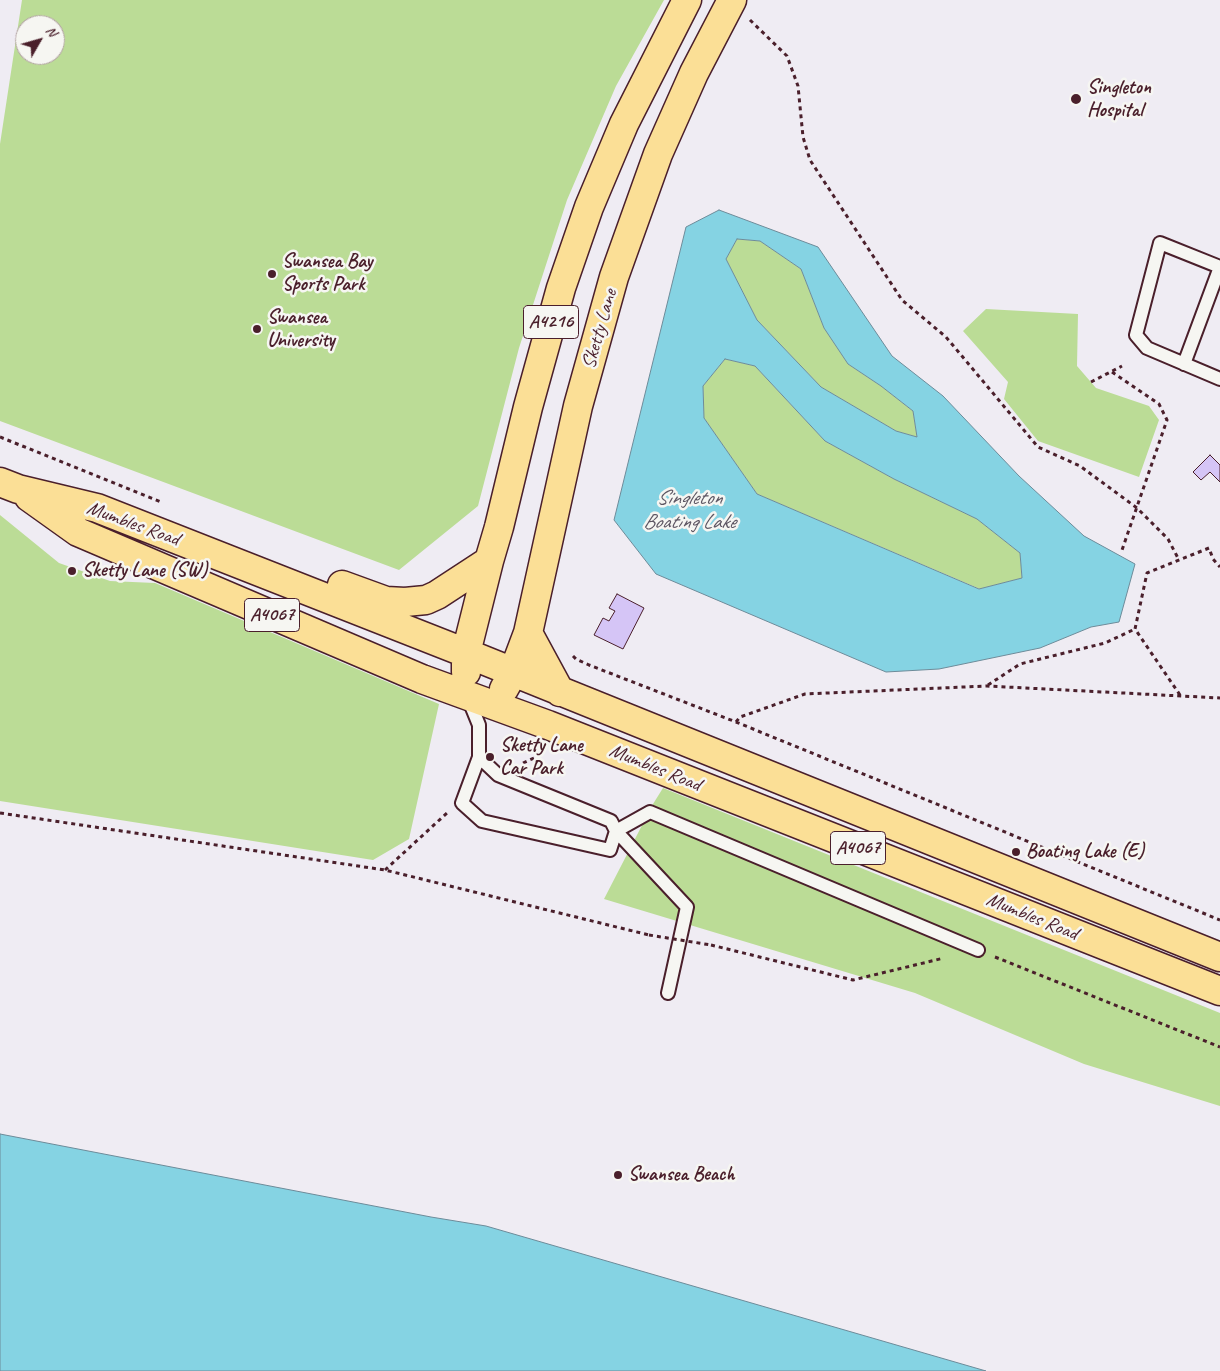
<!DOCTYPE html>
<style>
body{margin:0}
#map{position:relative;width:1220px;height:1371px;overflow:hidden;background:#efecf3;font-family:Caveat,sans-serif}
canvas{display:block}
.north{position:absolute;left:15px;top:15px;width:50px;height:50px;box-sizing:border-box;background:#f6f6f2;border:1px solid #b1a0a2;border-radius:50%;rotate:52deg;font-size:14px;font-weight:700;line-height:20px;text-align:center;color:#4a1f2b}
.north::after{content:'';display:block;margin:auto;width:18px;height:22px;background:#4a1f2b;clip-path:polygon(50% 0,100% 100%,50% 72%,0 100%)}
</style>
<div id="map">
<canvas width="1220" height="1371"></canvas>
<div class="north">N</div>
</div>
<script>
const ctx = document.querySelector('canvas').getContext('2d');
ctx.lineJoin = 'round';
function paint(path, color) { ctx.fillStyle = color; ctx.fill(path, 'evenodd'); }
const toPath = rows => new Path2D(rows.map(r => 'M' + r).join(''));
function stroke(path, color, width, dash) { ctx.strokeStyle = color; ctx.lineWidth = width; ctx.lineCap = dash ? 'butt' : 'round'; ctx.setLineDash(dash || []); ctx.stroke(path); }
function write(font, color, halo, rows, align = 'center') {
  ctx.font = font + ' Caveat,sans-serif'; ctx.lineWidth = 5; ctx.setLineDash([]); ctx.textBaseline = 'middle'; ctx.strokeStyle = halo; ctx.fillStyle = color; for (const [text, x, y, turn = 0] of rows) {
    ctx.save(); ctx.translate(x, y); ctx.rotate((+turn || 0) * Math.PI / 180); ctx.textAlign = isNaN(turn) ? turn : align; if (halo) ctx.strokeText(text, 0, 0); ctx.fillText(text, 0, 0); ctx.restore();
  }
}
paint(toPath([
 [22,0,664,0,616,86,567,200,519,348,478,506,399,570,0,421,0,144],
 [25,25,55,25,55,55,25,55],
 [737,239,760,241,801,269,824,328,848,364,881,386,913,411,917,437,896,431,821,387,757,320,726,259],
 [986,309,1078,314,1077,366,1096,388,1149,406,1159,420,1139,477,1038,441,1004,399,1008,382,963,331],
 [725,359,755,366,825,441,894,479,977,519,1020,553,1022,578,980,589,757,494,704,418,703,386],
 [0,515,59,563,110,581,155,583,439,704,409,839,373,860,0,801],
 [663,788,1220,1013,1220,1106,1084,1064,915,993,604,899,653,804]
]), '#bbdc96');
const water = toPath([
 [719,210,818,247,892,356,943,396,1019,476,1084,536,1135,564,1119,622,1091,627,1040,648,939,669,886,672,656,574,614,520,686,227,719,210],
 [737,239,760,241,801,269,824,328,848,364,881,386,913,411,917,437,896,431,821,387,757,320,726,259,737,239],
 [725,359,755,366,825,441,894,479,977,519,1020,553,1022,578,979,589,757,494,704,418,703,386,725,359],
 [0,1134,431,1217,486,1226,986,1371,0,1371,0,1134]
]);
paint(water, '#85d3e3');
stroke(water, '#6d8b99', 1);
const building = toPath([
 [1210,455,1220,465,1220,482,1210,472,1201,480,1193,472,1210,455],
 [617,594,644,608,623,649,594,635,603,618,609,621,615,611,609,608,617,594]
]);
paint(building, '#d5c5f6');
stroke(building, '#4a1f2b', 1);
const lane = toPath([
 [1184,364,1220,267,1160,243,1136,335,1147,348,1220,379],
 [468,698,479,725,479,757,462,803,482,821,610,850,616,831,611,821,498,775,479,757],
 [668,993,687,907,616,831,650,812,978,950]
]);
const primary = toPath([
 [0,482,18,489,97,508,466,653,1220,957],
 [29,497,78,532,422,679,548,725,1220,991],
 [342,585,386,601,405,602,426,600,437,595,489,561],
 [528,633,560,692],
 [466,672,466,653,489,561,499,527,528,407,561,288,589,207,624,124,687,0],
 [504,689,513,673,528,633,578,406,614,277,658,154,694,73,732,0]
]);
stroke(lane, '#4a1f2b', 16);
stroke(primary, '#4a1f2b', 31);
stroke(toPath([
 [750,20,787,56,798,86,803,137,810,160,902,300,946,337,1038,447,1080,466,1137,508,1168,539,1179,560],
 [1112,372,1159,404,1167,420,1122,550],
 [1091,382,1122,366],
 [0,437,161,502],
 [573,656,576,659,589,665,736,722,1220,920],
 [988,685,1020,664,1105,643,1135,629],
 [1180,695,1135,629,1147,573,1209,548,1213,559,1220,567],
 [736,722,740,717,805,694,987,686,1220,698],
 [523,763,534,758,537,749],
 [0,813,385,870,649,935],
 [385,870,447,813],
 [711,945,853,980,944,958],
 [995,957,1220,1047]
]), '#4a1f2b', 3, [4, 4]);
stroke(lane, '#f6f6f2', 12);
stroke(primary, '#fbdf96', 28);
stroke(toPath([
 [649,935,711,945]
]), '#4a1f2b', 3, [4, 4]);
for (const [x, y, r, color] of [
 [1076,99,6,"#4a1f2b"],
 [272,274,5,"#4a1f2b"],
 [257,329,5,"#4a1f2b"],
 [72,571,5,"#4a1f2b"],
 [490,757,5,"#4a1f2b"],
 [1016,852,5,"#4a1f2b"],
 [618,1175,5,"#4a1f2b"]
]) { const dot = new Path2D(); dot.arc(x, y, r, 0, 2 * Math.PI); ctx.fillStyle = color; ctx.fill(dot); stroke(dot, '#f6f6f2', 2); }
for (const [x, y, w] of [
 [551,322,55],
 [272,615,55],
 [858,848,55]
]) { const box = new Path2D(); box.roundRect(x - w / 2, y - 16.5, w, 33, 4); ctx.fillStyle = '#f6f6f2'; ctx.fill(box); stroke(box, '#4a1f2b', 1); }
write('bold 19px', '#4a1f2b', null, [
 ["A4216",551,322],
 ["A4067",272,615],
 ["A4067",858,848]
]);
write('bold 20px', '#4a1f2b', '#f6f6f2', [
 ["Singleton",1087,88],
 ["Hospital",1087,111],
 ["Swansea Bay",282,262],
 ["Sports Park",282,285],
 ["Swansea",267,318],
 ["University",267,341],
 ["Sketty Lane (SW)",82,571],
 ["Sketty Lane",500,746],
 ["Car Park",500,769],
 ["Boating Lake (E)",1026,852],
 ["Swansea Beach",628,1175]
], 'left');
write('20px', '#4a1f2b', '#f6f6f2', [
 ["Sketty Lane",600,329,-74],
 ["Mumbles Road",133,524,20],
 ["Mumbles Road",655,768,22],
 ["Mumbles Road",1032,917,22]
]);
write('italic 21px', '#5c5562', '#f6f6f2', [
 ["Singleton",689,498],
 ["Boating Lake",689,522]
]);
</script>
